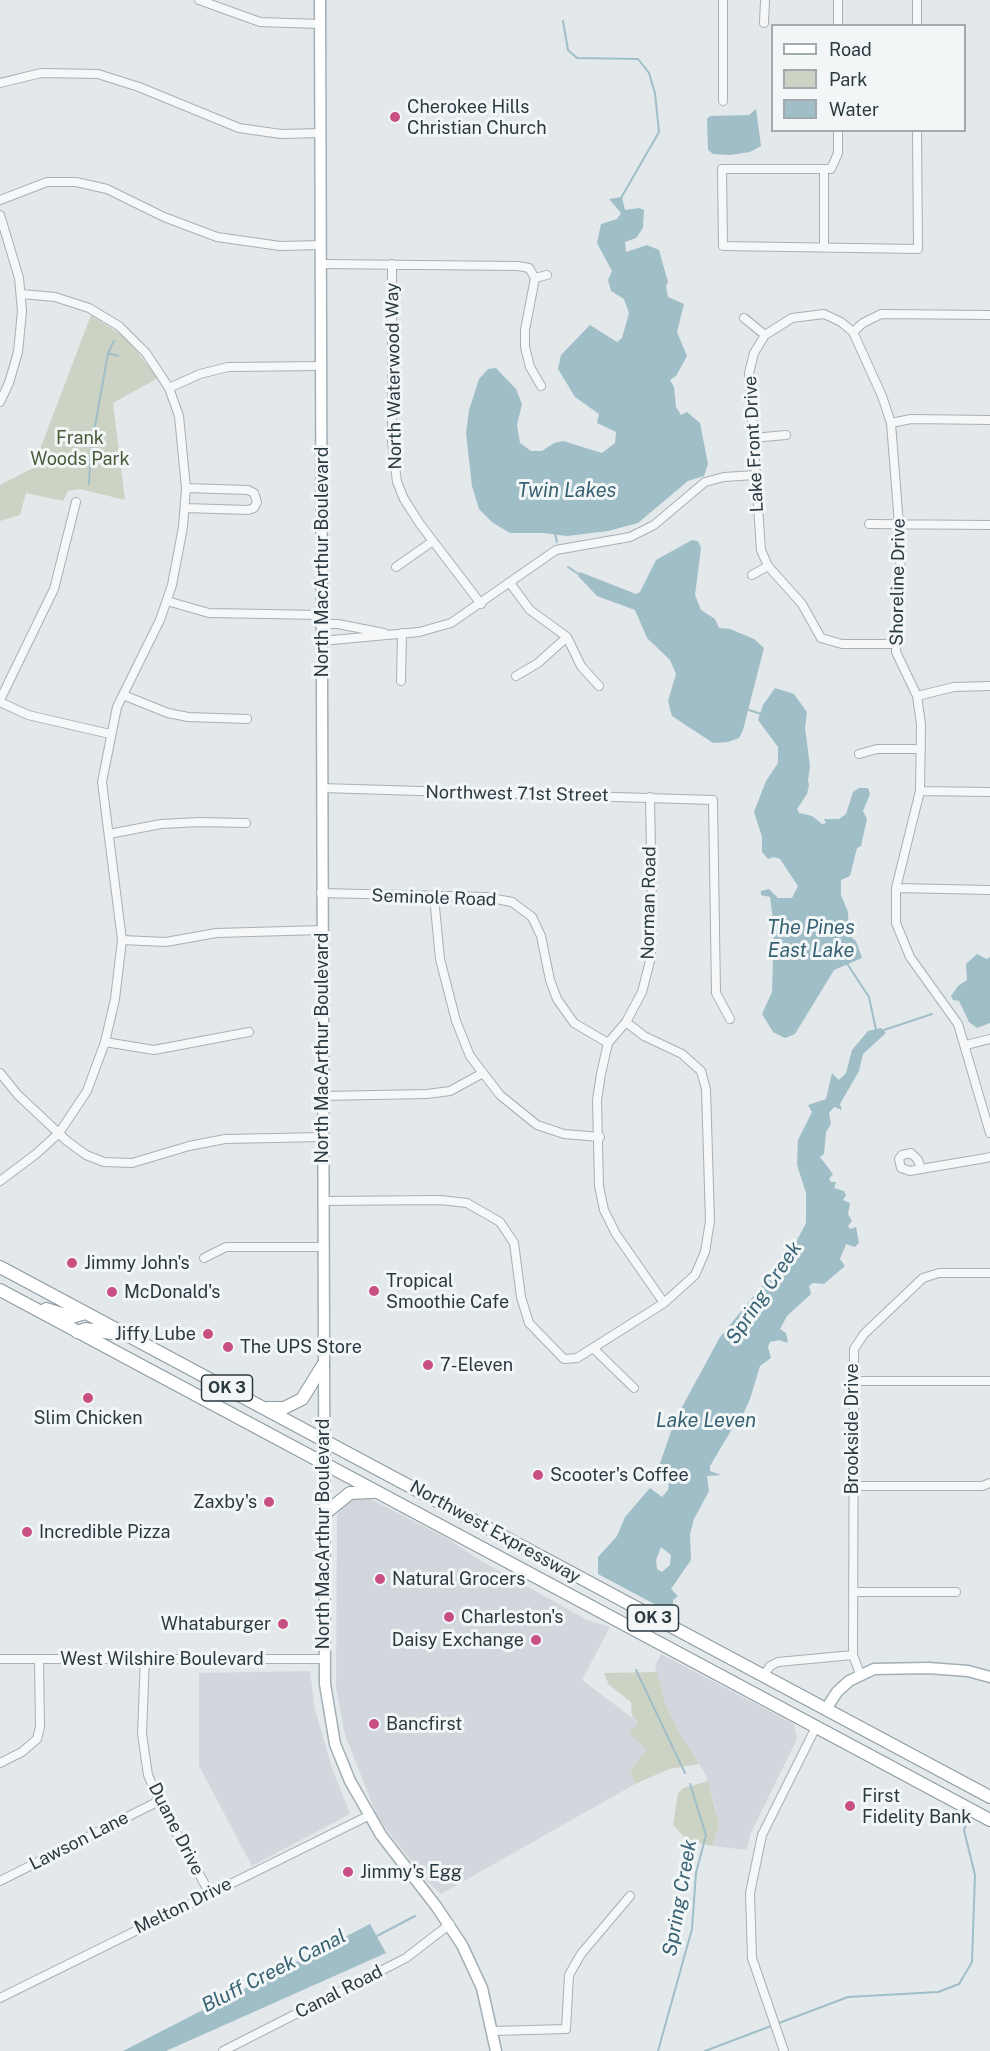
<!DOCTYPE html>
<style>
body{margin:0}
#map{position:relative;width:990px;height:2051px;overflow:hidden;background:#e3e8ea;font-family:"Public Sans",sans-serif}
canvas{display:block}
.legend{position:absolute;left:771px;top:24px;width:195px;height:108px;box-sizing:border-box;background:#f2f6f7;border:2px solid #a2aaae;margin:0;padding:8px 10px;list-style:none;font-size:18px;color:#2b3941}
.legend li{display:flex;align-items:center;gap:12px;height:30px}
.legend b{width:30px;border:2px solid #a2aaae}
</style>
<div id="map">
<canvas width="990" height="2051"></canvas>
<ul class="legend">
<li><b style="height:8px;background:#fff"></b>Road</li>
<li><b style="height:16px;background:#ccd3c4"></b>Park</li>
<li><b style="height:16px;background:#a0bec8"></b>Water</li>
</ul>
</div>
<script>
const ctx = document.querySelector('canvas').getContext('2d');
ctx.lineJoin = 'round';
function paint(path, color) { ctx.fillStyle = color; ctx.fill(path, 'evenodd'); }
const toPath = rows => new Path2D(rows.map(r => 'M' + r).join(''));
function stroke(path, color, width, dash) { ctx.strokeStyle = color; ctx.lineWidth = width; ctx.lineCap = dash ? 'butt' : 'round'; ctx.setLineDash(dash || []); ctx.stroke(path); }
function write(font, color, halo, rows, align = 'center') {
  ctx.font = font + ' "Public Sans",sans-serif'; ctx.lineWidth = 6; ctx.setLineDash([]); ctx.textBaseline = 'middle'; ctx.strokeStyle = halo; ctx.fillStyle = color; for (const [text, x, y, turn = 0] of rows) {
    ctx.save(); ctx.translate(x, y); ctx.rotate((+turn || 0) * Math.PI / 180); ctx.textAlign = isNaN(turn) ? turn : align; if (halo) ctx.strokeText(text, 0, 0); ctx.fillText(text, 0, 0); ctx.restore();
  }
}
paint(toPath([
 [367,1497,448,1539,478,1559,587,1620,610,1627,582,1680,639,1723,647,1749,630,1771,635,1784,441,1894,423,1877,378,1818,345,1735,336,1688,337,1514,346,1500],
 [661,1654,794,1724,797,1739,750,1835,747,1850,713,1846,719,1824,715,1805,706,1775,680,1734,665,1703,655,1666],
 [310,1671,315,1710,332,1768,350,1814,252,1866,199,1766,199,1673]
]), '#d1d7dc');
paint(toPath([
 [91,315,126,338,158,378,113,403,125,500,80,489,68,491,63,501,26,493,20,515,0,521,0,485,33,468],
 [657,1672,665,1703,680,1734,699,1764,669,1769,635,1784,630,1771,647,1749,629,1733,639,1723,632,1716,631,1702,609,1685,604,1673],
 [708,1781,719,1824,713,1846,688,1841,673,1825,678,1793,683,1788]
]), '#ccd3c4');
paint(toPath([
 [756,109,761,146,750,152,730,155,713,154,708,150,707,119,710,116,749,115],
 [622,197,625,210,639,208,644,210,643,228,636,238,625,242,626,252,647,245,659,250,668,282,666,286,668,297,684,304,677,332,687,356,676,376,670,380,674,387,676,407,681,415,687,412,700,423,708,464,704,476,688,481,638,523,608,531,567,536,543,533,510,533,493,523,479,509,472,486,466,433,469,410,479,379,488,369,496,368,516,389,522,404,517,425,520,443,531,451,542,451,554,443,563,441,602,453,615,443,616,432,597,423,599,414,575,397,558,369,561,355,590,325,617,342,622,338,629,313,624,299,611,291,608,280,612,271,597,243,601,224,617,219,621,213,609,199],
 [692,540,698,541,701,548,695,595,701,610,715,619,719,628,730,629,754,639,764,648,743,730,739,738,728,742,713,743,672,716,668,701,676,674,670,660,647,638,635,610,597,596,578,576,580,572,636,594,640,592,656,560],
 [775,688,794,694,807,712,805,728,810,766,808,780,809,785,807,794,797,809,799,813,812,816,822,824,826,823,824,819,839,819,846,814,853,792,859,788,868,788,870,794,863,811,867,819,861,846,857,848,850,876,841,880,841,895,848,912,849,935,856,941,862,958,834,970,795,1034,785,1038,773,1032,762,1014,772,992,774,927,770,897,761,895,761,891,769,889,778,898,792,898,798,886,780,859,774,857,768,859,762,852,762,837,754,812,766,781,778,763,778,747,758,720,763,705],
 [977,954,987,959,990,957,990,1023,977,1028,969,1022,959,1001,953,1000,951,996,958,986,967,980,966,964],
 [881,1028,886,1033,863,1054,859,1071,840,1104,842,1110,834,1107,829,1113,831,1124,826,1132,824,1154,820,1157,833,1174,829,1179,831,1182,836,1182,834,1188,844,1191,846,1195,843,1200,850,1203,848,1214,852,1221,848,1226,850,1229,856,1227,859,1243,855,1247,846,1244,840,1259,845,1266,824,1284,813,1283,809,1286,811,1294,787,1316,780,1329,786,1333,788,1343,779,1340,770,1342,768,1347,771,1358,760,1366,750,1399,740,1421,735,1424,710,1466,710,1471,721,1475,707,1476,709,1491,694,1519,690,1534,691,1560,671,1589,678,1596,673,1600,673,1614,598,1574,598,1557,617,1536,625,1517,650,1488,662,1497,668,1490,669,1482,657,1472,675,1420,720,1337,793,1248,806,1223,806,1193,797,1165,798,1140,812,1112,808,1105,826,1099,832,1073,839,1080,846,1073,852,1050,868,1031],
 [661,1547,671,1555,670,1565,662,1572,657,1569,656,1560],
 [370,1924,386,1953,166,2051,123,2051]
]), '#a0bec8');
stroke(toPath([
 [563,21,568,50,577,58,638,59,649,73,655,93,659,132,621,198],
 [108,353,118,356],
 [89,484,91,449,108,353,114,341],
 [555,534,557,542],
 [568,567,580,575],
 [749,710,761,714],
 [846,962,869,997,876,1030],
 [881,1031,932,1014],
 [636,1670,685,1773],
 [375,1937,415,1916],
 [658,2051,692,1929,696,1873,706,1835,690,1784],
 [705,2051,848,1997,938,1992,959,1984,972,1962,975,1875,964,1830,968,1820]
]), '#a0bec8', 2);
const minor = toPath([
 [199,0,260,22,320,24],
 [723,0,723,101],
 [838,0,838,26],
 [917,0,917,26],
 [764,23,765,0],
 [0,83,41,73,98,74,139,87,239,128,281,134,321,133],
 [838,130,838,153,831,169,722,169,723,246,918,249,917,130],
 [824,171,824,248],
 [0,200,47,182,76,182,107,189,164,217,217,237,280,246,321,245],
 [0,215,19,278,22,311,18,352,9,383,0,402],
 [321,264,518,266,529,268,535,278],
 [392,264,392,442,397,482,404,499,420,524,481,604],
 [535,278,525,330,525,347,530,367,541,386],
 [535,278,547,275],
 [744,318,765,335],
 [853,332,863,323,881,314,990,315],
 [169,388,200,374,228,367,321,366],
 [891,423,911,419,990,420],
 [753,438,786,435],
 [185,508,248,510,254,508,257,502,254,493,248,490,186,488],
 [869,524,990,525],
 [396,567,433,541],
 [752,575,768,566],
 [510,583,530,610,567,637,581,666,599,686],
 [167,601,209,613,322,615],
 [322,624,338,624,384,633],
 [322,641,419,632,451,623,556,550,630,537,654,525,705,482,724,477,755,475],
 [896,644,842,644,821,638,802,604,768,566,761,550,749,373,754,353,765,335,792,318,824,314,841,322,853,332,882,396,891,423,901,550,896,652,917,696,921,724,920,791,896,888,896,923,910,957,958,1024,990,1133],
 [516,676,538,663,567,637],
 [401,681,402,633],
 [123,695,168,713,188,717,247,719],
 [917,696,954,687,990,686],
 [0,700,54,589,76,502],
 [0,702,28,715,110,734],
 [859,754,877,749,921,749],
 [322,788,713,800,716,993,730,1019],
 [920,791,990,792],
 [650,797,652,905,651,957,642,992,626,1022,608,1043,601,1074,597,1100,599,1186,604,1210,616,1234,664,1303],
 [109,834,161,824,199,822,246,823],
 [896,888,990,890],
 [321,893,486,897,512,902,532,917,541,936,550,980,557,999,574,1023,608,1043],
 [434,897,440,959,456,1021,470,1056,500,1095,537,1125,564,1134,600,1137],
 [122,940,166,942,216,933,322,930],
 [105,1042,154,1050,249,1032],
 [966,1045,990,1039],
 [0,1073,18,1095,67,1141,86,1155,104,1162,132,1163,189,1146,225,1139,323,1137],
 [322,1096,427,1094,450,1091,483,1073],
 [921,1169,918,1160,911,1153,902,1155,899,1159,901,1168,910,1171,921,1169,986,1158,990,1157],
 [0,1181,36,1154,59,1133,87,1091,105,1042,115,999,122,940,102,782,117,707,160,620,172,585,183,527,186,488,179,416,169,388,146,353,119,326,89,308,55,297,21,294],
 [323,1201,440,1200,467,1203,500,1222,514,1243,521,1297,529,1323,564,1359,577,1358,664,1303,695,1275,705,1252,710,1221,706,1089,701,1071,682,1054,644,1036,626,1022],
 [204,1258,226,1247,323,1247],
 [593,1348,634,1388],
 [852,1381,990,1381],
 [852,1486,982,1486,990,1483],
 [853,1592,956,1592],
 [145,1657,142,1734,148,1775,159,1801,209,1892],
 [0,1659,324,1659],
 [860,1674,853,1655,854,1349,864,1334,923,1278,939,1273,990,1273],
 [763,1677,770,1666,778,1662,853,1655],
 [0,1763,22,1752,37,1739,40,1727,39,1659],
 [0,1881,159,1801],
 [0,1998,368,1816],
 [493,2031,566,2029,569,1975,581,1954,630,1896],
 [223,2051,406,1958,450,1924],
 [784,2051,752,1958,750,1893,762,1835,816,1727]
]);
const major = toPath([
 [320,0,325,1684,335,1744,350,1781,381,1835,436,1906,462,1945,482,1988,496,2051],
 [826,1709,837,1692,849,1681,874,1669,928,1668,968,1671,990,1677]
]);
const highway = toPath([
 [0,1267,990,1797],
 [0,1290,990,1820],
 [46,1309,72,1317,85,1313],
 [77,1332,85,1329,118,1334],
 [268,1408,284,1408,302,1399,323,1365],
 [323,1515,350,1493,373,1492]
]);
stroke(minor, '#a8b0b4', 10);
stroke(major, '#a2afb5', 13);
stroke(highway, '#8b99a0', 14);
stroke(minor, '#f5f7f8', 8);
stroke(major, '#fff', 10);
stroke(highway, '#fff', 12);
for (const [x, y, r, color] of [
 [395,117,6,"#c74f82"],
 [72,1263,6,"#c74f82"],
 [374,1291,6,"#c74f82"],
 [112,1292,6,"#c74f82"],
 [208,1334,6,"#c74f82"],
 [228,1347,6,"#c74f82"],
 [428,1365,6,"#c74f82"],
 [88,1398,6,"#c74f82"],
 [538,1475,6,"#c74f82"],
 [269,1502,6,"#c74f82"],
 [27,1532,6,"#c74f82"],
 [380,1579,6,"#c74f82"],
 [449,1617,6,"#c74f82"],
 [283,1624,6,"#c74f82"],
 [536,1640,6,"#c74f82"],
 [374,1724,6,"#c74f82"],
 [850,1806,6,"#c74f82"],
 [348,1872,6,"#c74f82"]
]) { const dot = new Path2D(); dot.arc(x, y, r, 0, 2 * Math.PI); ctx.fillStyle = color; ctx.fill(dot); stroke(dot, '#f2f6f7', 2); }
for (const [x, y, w] of [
 [227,1388,51],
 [653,1618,51]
]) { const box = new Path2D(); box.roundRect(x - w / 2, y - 13, w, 26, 4.5); ctx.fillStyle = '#f2f6f7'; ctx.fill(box); stroke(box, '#2b3941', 1.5); }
write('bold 16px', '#2b3941', null, [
 ["OK 3",227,1388],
 ["OK 3",653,1618]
]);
write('18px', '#2b3941', '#f2f6f7', [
 ["Cherokee Hills",407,107],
 ["Christian Church",407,128],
 ["Jimmy John's",84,1263],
 ["Tropical",386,1281],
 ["Smoothie Cafe",386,1302],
 ["McDonald's",124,1292],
 ["Jiffy Lube",196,1334,"right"],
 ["The UPS Store",240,1347],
 ["7-Eleven",440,1365],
 ["Slim Chicken",88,1418,"center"],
 ["Scooter's Coffee",550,1475],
 ["Zaxby's",257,1502,"right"],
 ["Incredible Pizza",39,1532],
 ["Natural Grocers",392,1579],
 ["Charleston's",461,1617],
 ["Whataburger",271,1624,"right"],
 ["Daisy Exchange",524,1640,"right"],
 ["Bancfirst",386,1724],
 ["First",862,1796],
 ["Fidelity Bank",862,1817],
 ["Jimmy's Egg",360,1872]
], 'left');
write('18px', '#2b3941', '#f2f6f7', [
 ["North Waterwood Way",394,376,-91],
 ["Lake Front Drive",754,444,-93],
 ["North MacArthur Boulevard",322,562,-90],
 ["Shoreline Drive",898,582,-89],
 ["Northwest 71st Street",517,794,1],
 ["Seminole Road",434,898,2],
 ["Norman Road",649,903,-89],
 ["North MacArthur Boulevard",322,1048,-90],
 ["Brookside Drive",852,1429,-90],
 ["Northwest Expressway",495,1532,29],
 ["North MacArthur Boulevard",323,1534,-90],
 ["West Wilshire Boulevard",162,1659],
 ["Duane Drive",176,1829,63],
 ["Lawson Lane",79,1841,-27],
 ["Melton Drive",183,1906,-26],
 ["Canal Road",339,1992,-27]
]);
write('18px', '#495c39', '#f2f6f7', [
 ["Frank",80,438],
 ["Woods Park",80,459]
]);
write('italic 20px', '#386273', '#f2f6f7', [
 ["Twin Lakes",567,491],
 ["The Pines",811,928],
 ["East Lake",811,951],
 ["Spring Creek",764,1293,-56],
 ["Lake Leven",706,1421],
 ["Spring Creek",680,1898,-80],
 ["Bluff Creek Canal",274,1971,-27]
]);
</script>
